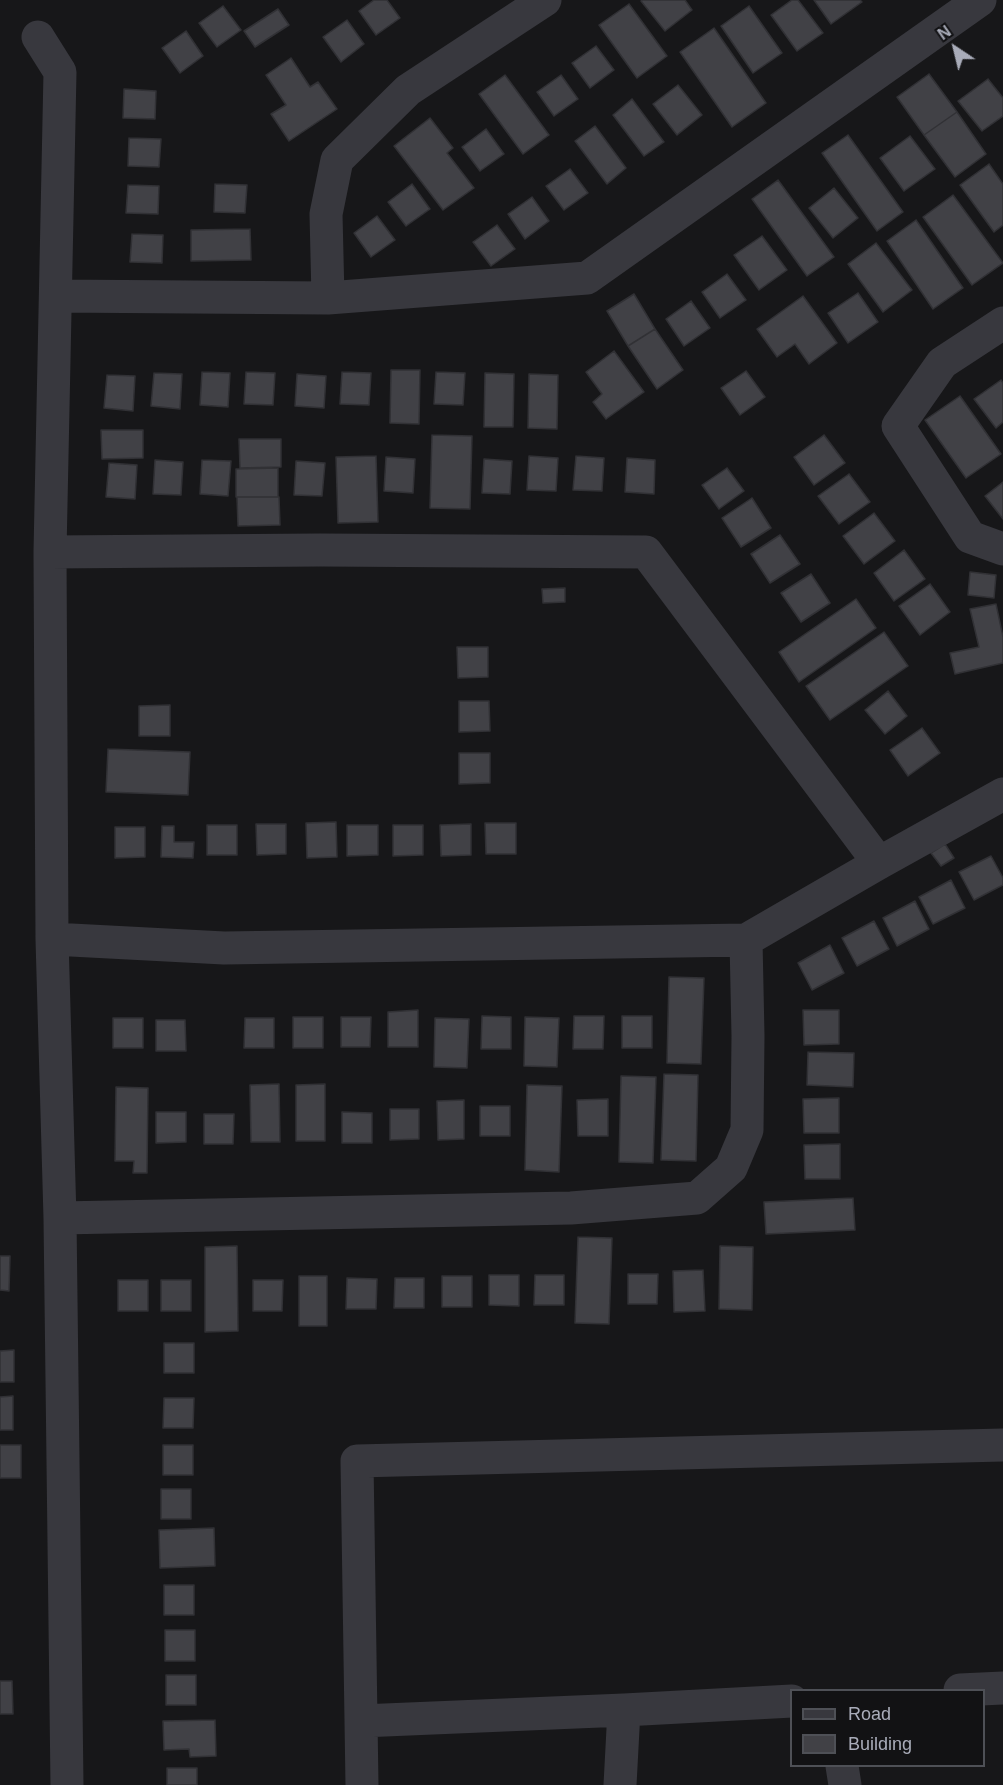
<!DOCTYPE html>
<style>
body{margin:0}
#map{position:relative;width:1003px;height:1785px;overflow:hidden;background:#171719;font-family:Helvetica,sans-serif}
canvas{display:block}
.legend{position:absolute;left:790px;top:1689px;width:195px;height:78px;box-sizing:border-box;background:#121214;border:2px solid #4e5056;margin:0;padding:8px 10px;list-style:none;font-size:18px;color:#a9acb9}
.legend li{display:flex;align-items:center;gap:12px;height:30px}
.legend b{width:30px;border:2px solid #4e5056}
.north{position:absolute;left:925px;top:18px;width:60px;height:60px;-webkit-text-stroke:4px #121214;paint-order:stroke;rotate:325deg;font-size:16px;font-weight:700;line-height:24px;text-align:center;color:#a9acb9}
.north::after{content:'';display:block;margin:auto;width:21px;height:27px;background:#a9acb9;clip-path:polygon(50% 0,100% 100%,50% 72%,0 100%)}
</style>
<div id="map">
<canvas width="1003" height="1785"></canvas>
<ul class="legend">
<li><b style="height:8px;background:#38383e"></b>Road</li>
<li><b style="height:16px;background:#414146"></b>Building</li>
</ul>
<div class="north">N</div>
</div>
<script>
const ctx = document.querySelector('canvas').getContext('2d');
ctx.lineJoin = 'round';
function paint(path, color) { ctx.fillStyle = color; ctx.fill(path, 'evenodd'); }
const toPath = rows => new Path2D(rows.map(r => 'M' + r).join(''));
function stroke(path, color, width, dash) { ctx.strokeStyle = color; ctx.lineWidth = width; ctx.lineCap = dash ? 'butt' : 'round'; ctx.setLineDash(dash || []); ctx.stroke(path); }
const building = toPath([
 [374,0,387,0,400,18,376,35,359,11,374,0],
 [643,0,685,0,692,10,665,31,641,1,643,0],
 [792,0,798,0,823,33,797,51,771,15,792,0],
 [814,0,860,0,862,2,831,24,814,0],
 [629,4,667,56,637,78,599,25,629,4],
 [223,6,241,30,217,47,199,23,223,6],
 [749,6,782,53,753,73,721,26,749,6],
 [278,9,289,25,255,47,244,31,278,9],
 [347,20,364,44,341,62,323,37,347,20],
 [714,28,766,103,732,127,680,52,714,28],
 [186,31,203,56,180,73,162,48,186,31],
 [596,46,614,70,590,88,572,63,596,46],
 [291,58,310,87,318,82,337,109,289,141,271,114,286,105,266,75,291,58],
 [929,74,957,112,924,135,897,97,929,74],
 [505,75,549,135,523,154,479,94,505,75],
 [561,75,578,99,554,116,537,92,561,75],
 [988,79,1003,98,1003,116,982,131,958,101,988,79],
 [678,85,702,115,677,135,653,104,678,85],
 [124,89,156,91,155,119,123,118,124,89],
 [632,99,664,142,644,156,613,115,632,99],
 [957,112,986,154,955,177,924,135,957,112],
 [430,118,453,148,447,153,474,188,443,210,394,146,430,118],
 [595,126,626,168,607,184,575,141,595,126],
 [486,129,504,154,480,171,462,147,486,129],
 [848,135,903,212,877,231,822,153,848,135],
 [910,136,935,169,904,191,880,158,910,136],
 [129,138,161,139,159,167,128,166,129,138],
 [989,164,1003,184,1003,225,994,232,960,185,989,164],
 [570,169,588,193,564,210,546,186,570,169],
 [778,180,834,257,807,276,752,199,778,180],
 [215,184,247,185,245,213,214,212,215,184],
 [412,184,430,209,406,226,388,202,412,184],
 [128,185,159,186,158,214,126,213,128,185],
 [834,188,858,218,833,238,809,208,834,188],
 [953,195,1003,263,972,285,923,217,953,195],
 [532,197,549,221,525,239,508,214,532,197],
 [377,216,395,240,371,257,354,233,377,216],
 [916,220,963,288,933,309,887,241,916,220],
 [497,225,515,249,491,266,473,242,497,225],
 [250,229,251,260,191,261,191,230,250,229],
 [132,234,163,235,162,263,130,262,132,234],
 [762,236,787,270,759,290,734,255,762,236],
 [876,243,912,290,883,312,848,264,876,243],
 [727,274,746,300,720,318,702,292,727,274],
 [858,293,878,322,848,343,828,313,858,293],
 [634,294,655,329,628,346,607,311,634,294],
 [803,296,837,343,809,364,795,344,777,357,757,329,803,296],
 [691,301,710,328,684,346,666,319,691,301],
 [655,329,683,370,657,389,628,346,655,329],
 [614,351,644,392,606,419,593,402,602,394,586,372,614,351],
 [391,370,420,370,419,424,390,423,391,370],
 [746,371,765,397,740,415,721,388,746,371],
 [202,372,230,373,228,407,200,405,202,372],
 [246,372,275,373,273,405,244,404,246,372],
 [342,372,371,373,369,405,340,404,342,372],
 [436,372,465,373,463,405,434,404,436,372],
 [154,373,182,374,180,409,151,406,154,373],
 [485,373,514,374,513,427,484,427,485,373],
 [297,374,326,376,324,408,295,406,297,374],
 [529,374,558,375,557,429,528,428,529,374],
 [107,375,135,376,133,411,104,408,107,375],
 [1001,380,1003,383,1003,422,996,428,974,399,1001,380],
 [960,396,1001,454,966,478,925,420,960,396],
 [101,430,143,430,143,458,102,459,101,430],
 [432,435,472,436,470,509,430,508,432,435],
 [824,435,845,463,814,485,794,457,824,435],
 [239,439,281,439,281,467,240,468,239,439],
 [376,456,378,522,338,523,336,457,376,456],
 [529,456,558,458,556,491,527,490,529,456],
 [576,456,604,458,602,491,573,490,576,456],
 [386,457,415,459,413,493,384,491,386,457],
 [627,458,655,460,654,494,625,492,627,458],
 [484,459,512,461,510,494,482,493,484,459],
 [155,460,183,462,181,495,153,494,155,460],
 [202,460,231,461,228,496,200,494,202,460],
 [296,461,325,463,322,496,294,495,296,461],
 [109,463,137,465,135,499,106,497,109,463],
 [278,468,278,497,236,497,236,469,278,468],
 [727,468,744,491,719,509,702,485,727,468],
 [849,474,870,502,839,524,818,496,849,474],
 [1003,482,1003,519,985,496,1003,482],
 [237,497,279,497,280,525,238,526,237,497],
 [752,498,771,528,741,547,722,518,752,498],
 [874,513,895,541,864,564,843,536,874,513],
 [780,535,800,564,770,583,751,554,780,535],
 [904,550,925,579,894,601,874,573,904,550],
 [970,572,996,575,994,598,968,595,970,572],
 [811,574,830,603,801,622,781,593,811,574],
 [930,584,950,612,920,635,899,606,930,584],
 [565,588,565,602,543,603,542,589,565,588],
 [856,599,876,628,799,682,779,652,856,599],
 [996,604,1003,637,1003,663,955,674,950,653,979,647,970,609,996,604],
 [884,632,908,666,830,720,806,686,884,632],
 [457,647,488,647,488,677,458,678,457,647],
 [888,691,907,716,885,734,865,710,888,691],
 [459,701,489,701,490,731,459,732,459,701],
 [170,705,170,736,139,736,139,706,170,705],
 [922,728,940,753,908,776,890,750,922,728],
 [108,749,190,752,188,795,106,792,108,749],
 [459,753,490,753,490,783,459,784,459,753],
 [336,822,337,857,307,858,306,823,336,822],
 [485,823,516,823,516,854,486,854,485,823],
 [256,824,286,824,286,854,257,855,256,824],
 [471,824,471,855,441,856,440,825,471,824],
 [207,825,237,825,237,855,207,855,207,825],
 [347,825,378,825,378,855,347,856,347,825],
 [393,825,423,825,423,855,393,856,393,825],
 [162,826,174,826,174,842,194,842,193,858,161,857,162,826],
 [115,827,145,827,145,857,115,858,115,827],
 [945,844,954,858,941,866,931,853,945,844],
 [991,856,1003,878,1003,885,974,900,959,872,991,856],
 [951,880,965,908,933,924,919,897,951,880],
 [915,901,929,929,897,946,883,918,915,901],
 [874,921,889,949,857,966,842,938,874,921],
 [830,945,844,973,812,990,798,963,830,945],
 [669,977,704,978,701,1064,667,1063,669,977],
 [418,1010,418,1047,388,1047,388,1012,418,1010],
 [803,1010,839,1010,839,1044,804,1045,803,1010],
 [482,1016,511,1017,511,1049,481,1049,482,1016],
 [574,1016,604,1016,603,1049,573,1049,574,1016],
 [622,1016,652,1016,652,1048,622,1048,622,1016],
 [293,1017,323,1017,323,1048,293,1048,293,1017],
 [341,1017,371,1017,370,1047,341,1047,341,1017],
 [525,1017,559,1018,557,1067,524,1066,525,1017],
 [113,1018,143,1018,143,1048,113,1048,113,1018],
 [245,1018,274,1018,274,1048,244,1048,245,1018],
 [435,1018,469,1019,467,1068,434,1067,435,1018],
 [156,1020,185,1020,186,1051,156,1051,156,1020],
 [808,1052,854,1053,853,1087,807,1085,808,1052],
 [664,1074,698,1075,696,1161,661,1160,664,1074],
 [621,1076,656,1077,653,1163,619,1162,621,1076],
 [279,1084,280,1142,251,1142,250,1085,279,1084],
 [325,1084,325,1141,296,1141,296,1085,325,1084],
 [527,1085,562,1086,559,1172,525,1170,527,1085],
 [116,1087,148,1088,147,1173,133,1173,134,1161,115,1161,116,1087],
 [839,1098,839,1133,804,1133,803,1099,839,1098],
 [608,1099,608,1136,578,1136,577,1100,608,1099],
 [464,1100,464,1139,438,1140,437,1101,464,1100],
 [480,1106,510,1106,510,1136,480,1136,480,1106],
 [390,1109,419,1109,419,1139,390,1140,390,1109],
 [156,1112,186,1112,186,1142,156,1143,156,1112],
 [342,1112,372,1113,372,1143,342,1143,342,1112],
 [204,1114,234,1114,233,1144,204,1144,204,1114],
 [840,1144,840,1179,805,1179,804,1145,840,1144],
 [853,1198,855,1230,766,1234,764,1202,853,1198],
 [578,1237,612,1238,609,1324,575,1323,578,1237],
 [237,1246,238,1331,205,1332,205,1247,237,1246],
 [720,1246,753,1247,752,1310,719,1309,720,1246],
 [0,1256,10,1256,9,1291,0,1290,0,1256],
 [703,1270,705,1311,674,1312,673,1271,703,1270],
 [628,1274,658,1274,657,1304,628,1304,628,1274],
 [489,1275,519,1275,519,1306,489,1305,489,1275],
 [535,1275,564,1275,564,1305,534,1305,535,1275],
 [299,1276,327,1276,327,1326,299,1326,299,1276],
 [442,1276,472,1276,472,1307,442,1307,442,1276],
 [347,1278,377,1279,376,1309,346,1309,347,1278],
 [395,1278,424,1278,424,1308,394,1308,395,1278],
 [118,1280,148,1280,148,1311,118,1311,118,1280],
 [161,1280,191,1280,191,1311,161,1311,161,1280],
 [253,1280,283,1280,282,1311,253,1311,253,1280],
 [164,1343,194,1343,194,1373,164,1373,164,1343],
 [14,1350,14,1382,0,1382,0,1351,14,1350],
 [13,1396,13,1430,0,1430,0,1397,13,1396],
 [164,1398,194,1398,193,1428,163,1428,164,1398],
 [0,1445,21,1445,21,1478,0,1478,0,1445],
 [163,1445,193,1445,193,1475,163,1475,163,1445],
 [161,1489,191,1489,191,1519,161,1519,161,1489],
 [214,1528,215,1566,160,1568,159,1530,214,1528],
 [164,1585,194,1585,194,1615,164,1615,164,1585],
 [165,1630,195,1630,195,1661,165,1661,165,1630],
 [166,1675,196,1675,196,1705,166,1705,166,1675],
 [0,1681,12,1681,13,1714,0,1714,0,1681],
 [215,1720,216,1756,190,1757,189,1749,164,1750,163,1721,215,1720],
 [167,1768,197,1768,197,1785,167,1785,167,1768]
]);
paint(building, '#414146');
stroke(building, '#313135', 1.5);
stroke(toPath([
 [38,37,60,72,50,552,52,939,60,1218,67,1785],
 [56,296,328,298,587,278,980,0],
 [328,298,326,214,337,160,408,90,545,0],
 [1003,323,942,363,898,426,970,537,1003,549],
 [50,552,320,550,646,552,879,863],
 [52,939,224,948,746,940,879,863,1003,794],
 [60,1218,571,1208,697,1198,731,1168,747,1130,748,1036,746,940],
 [960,1690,1003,1688],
 [361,1721,624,1710,792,1701],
 [842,1766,845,1785],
 [362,1785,357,1461,1003,1445],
 [620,1785,624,1710]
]), '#38383e', 33);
</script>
